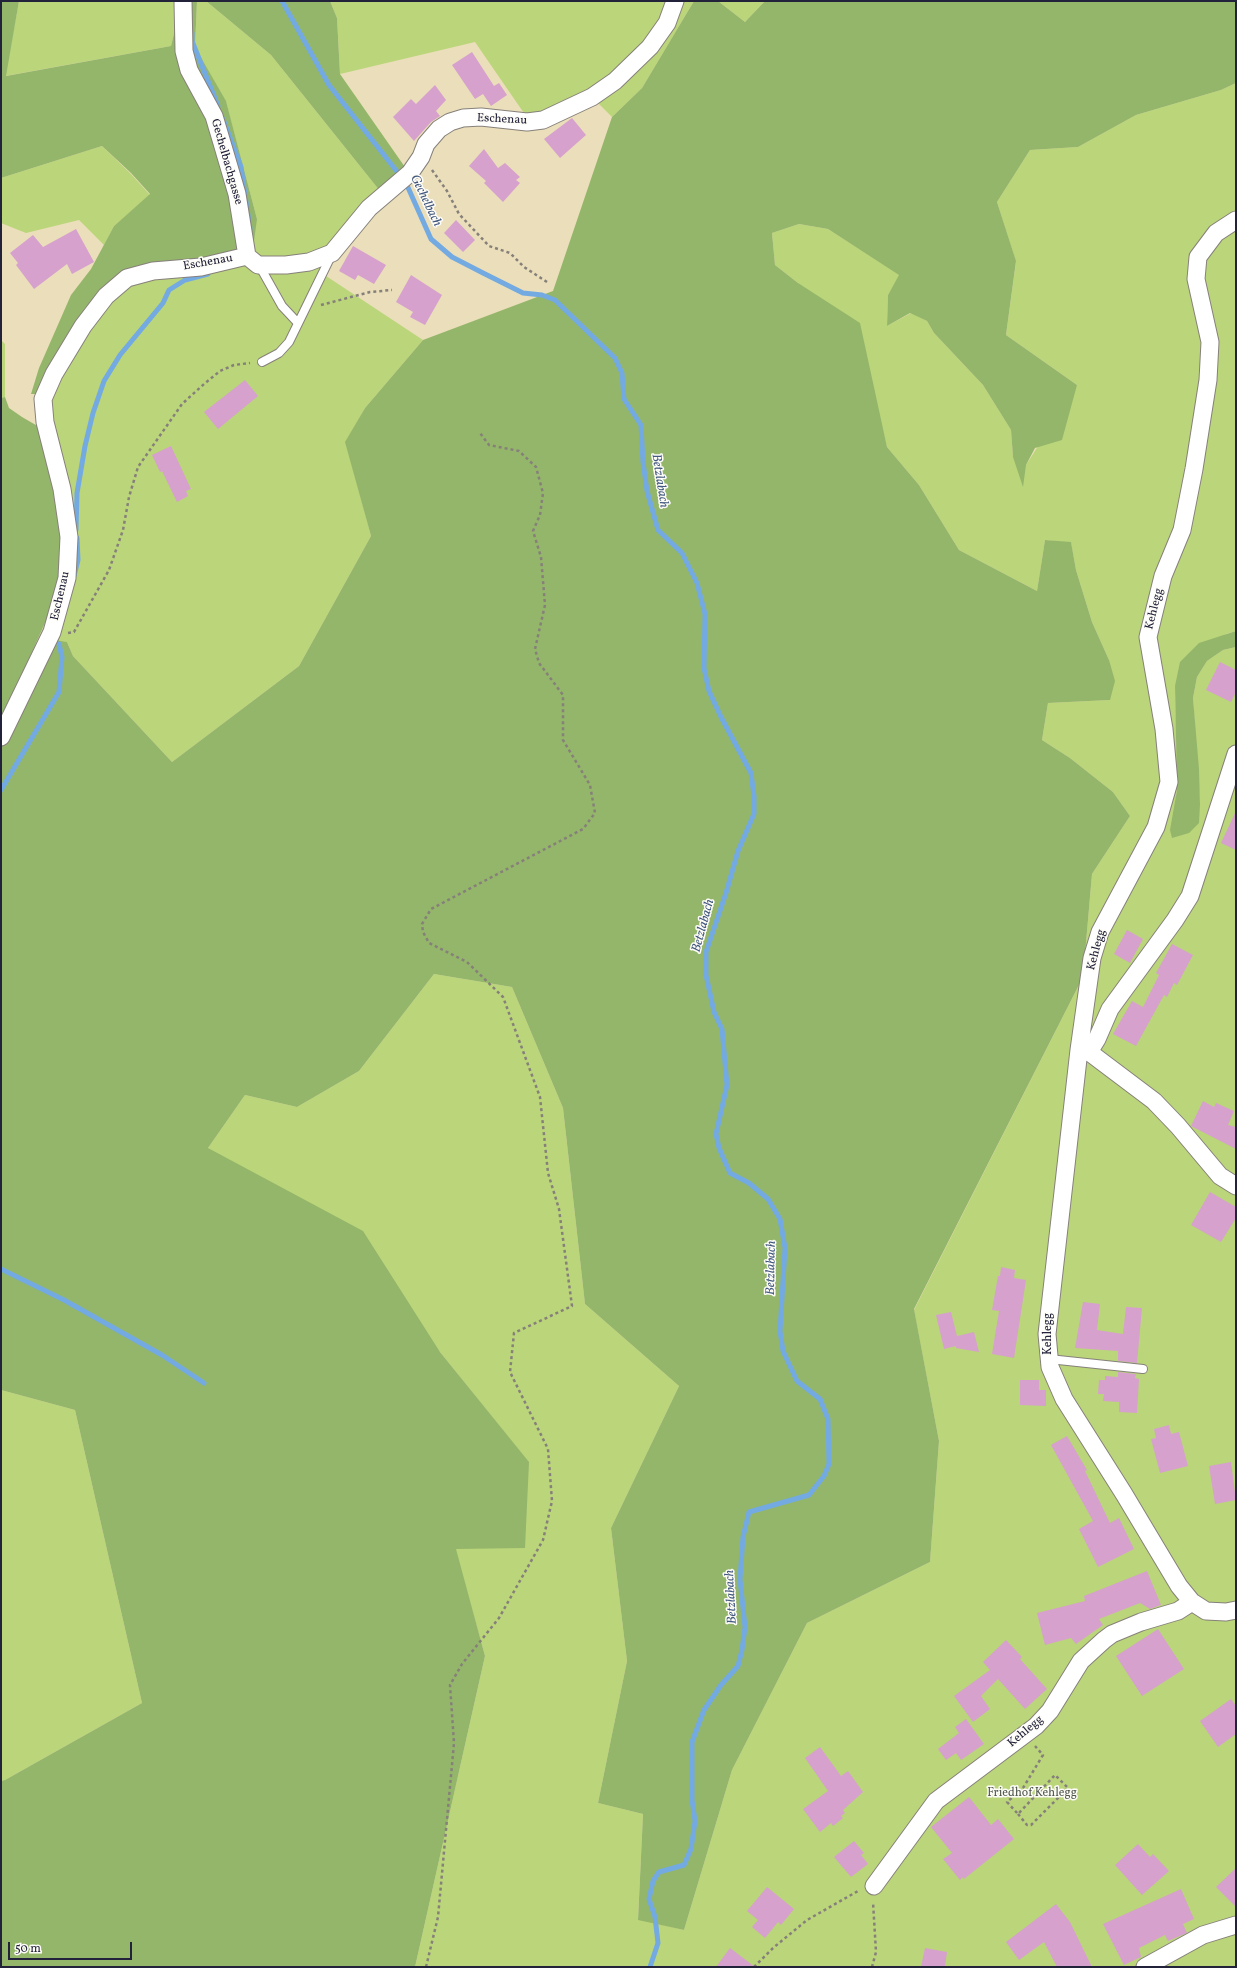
<!DOCTYPE html>
<style>
body{margin:0}
#map{position:relative;width:1237px;height:1968px;overflow:hidden;background:#ebdeba;font-family:Vollkorn,serif}
canvas{display:block}
.frame{position:absolute;inset:0;border:2px solid #22223b;pointer-events:none}
.scale{position:absolute;left:8px;top:1942px;width:124px;height:18px;box-sizing:border-box;border:2px solid #22223b;border-top:0;padding-left:5px;font-size:12px;line-height:14px;white-space:nowrap;color:#22223b;-webkit-text-stroke:3px #fdfcf7;paint-order:stroke}
</style>
<div id="map">
<canvas width="1237" height="1968"></canvas>
<div class="frame"></div>
<div class="scale">50 m</div>
</div>
<script>
const ctx = document.querySelector('canvas').getContext('2d');
ctx.lineJoin = 'round';
function paint(path, color) { ctx.fillStyle = color; ctx.fill(path, 'evenodd'); }
const toPath = rows => new Path2D(rows.map(r => 'M' + r).join(''));
function stroke(path, color, width, dash) { ctx.strokeStyle = color; ctx.lineWidth = width; ctx.lineCap = dash ? 'butt' : 'round'; ctx.setLineDash(dash || []); ctx.stroke(path); }
function write(font, color, halo, rows, align = 'center') {
  ctx.font = font + ' Vollkorn,serif'; ctx.lineWidth = 3; ctx.setLineDash([]); ctx.textBaseline = 'middle'; ctx.strokeStyle = halo; ctx.fillStyle = color; for (const [text, x, y, turn = 0] of rows) {
    ctx.save(); ctx.translate(x, y); ctx.rotate((+turn || 0) * Math.PI / 180); ctx.textAlign = isNaN(turn) ? turn : align; if (halo) ctx.strokeText(text, 0, 0); ctx.fillText(text, 0, 0); ctx.restore();
  }
}
paint(toPath([
 [19,1,182,1,171,46,5,76],
 [197,1,206,1,271,55,380,191,320,272,423,340,365,408,346,442,371,536,299,666,172,762,73,656,67,642,38,640,52,607,41,428,70,334,85,308,112,283,257,219,226,102,195,47],
 [330,1,694,1,642,88,612,117,590,95,528,119,475,42,340,74,337,18],
 [718,1,765,1,745,22],
 [1236,83,1236,631,1226,634,1175,686,1177,764,1177,790,1175,807,1200,804,1193,698,1197,677,1207,661,1223,650,1236,647,1236,1967,415,1967,485,1656,455,1549,529,1463,440,1352,208,1148,245,1095,297,1107,359,1071,434,974,512,987,563,1108,585,1304,679,1386,611,1528,627,1661,598,1803,643,1814,638,1919,684,1930,732,1770,807,1623,930,1562,939,1441,914,1310,1083,977,1092,874,1130,816,1113,792,1070,758,1042,740,1048,703,1110,700,1109,660,1092,622,1076,570,1071,543,1045,540,1037,591,959,550,919,485,887,447,876,403,798,283,775,265,772,233,799,224,828,229,900,275,888,295,887,326,911,313,927,321,934,333,983,385,1011,430,1013,457,1026,465,1077,385,1006,335,1016,262,997,202,1030,150,1078,147,1136,115,1221,90],
 [102,146,131,174,150,195,114,226,104,245,79,220,26,233,1,223,1,178],
 [1,340,5,344,5,397,1,398],
 [1,1390,75,1410,142,1703,5,1780,1,1781]
]), '#bbd57a');
paint(toPath([
 [1,1,19,1,6,76,171,46,182,1,197,1,195,47,226,101,257,219,254,241,239,249,112,283,85,308,40,394,31,394,39,368,71,295,91,269,114,226,150,194,131,173,102,146,1,178],
 [206,1,330,1,337,18,340,74,407,170,380,191,271,55],
 [694,1,718,1,745,22,765,1,1236,1,1236,83,1221,90,1136,115,1078,147,1030,150,997,202,1016,261,1006,335,1077,385,1062,440,1035,448,1026,465,1023,487,1013,457,1011,430,983,385,934,333,927,321,910,313,887,326,888,295,899,275,828,229,799,224,772,233,775,265,798,283,860,323,887,447,919,485,959,550,1037,591,1045,540,1071,542,1076,570,1092,622,1109,660,1115,681,1110,700,1048,703,1042,740,1070,758,1113,792,1130,816,1092,874,1083,977,914,1309,939,1441,930,1562,807,1623,732,1770,684,1930,638,1920,643,1814,598,1803,627,1661,611,1528,679,1386,585,1304,563,1108,512,987,434,974,359,1071,297,1107,245,1095,208,1148,363,1231,440,1352,529,1462,525,1548,456,1549,485,1656,415,1967,1,1967,1,1781,5,1780,142,1703,75,1410,1,1390,1,748,55,640,67,642,73,656,172,762,299,666,371,536,345,442,365,408,423,340,553,291,612,117,642,88],
 [5,397,9,408,22,417,41,428,61,523,61,567,52,607,1,722,1,398],
 [1236,631,1236,647,1223,650,1207,661,1197,677,1193,698,1199,769,1200,804,1199,823,1189,833,1172,838,1170,830,1177,790,1175,686,1180,662,1199,643]
]), '#94b66a');
stroke(toPath([
 [282,1,329,85,406,183,431,239,452,257,483,273,523,293,542,295,555,300,615,358,622,373,624,399,641,425,643,462,647,491,658,530,682,553,697,583,705,614,704,668,709,691,721,717,751,773,754,796,754,814,738,851,726,893,706,952,706,975,714,1012,722,1029,727,1085,716,1134,719,1148,730,1173,749,1183,768,1199,780,1219,785,1248,780,1331,783,1351,797,1381,820,1399,828,1419,829,1464,824,1476,809,1495,749,1512,743,1537,740,1579,745,1627,742,1650,738,1666,721,1685,704,1710,692,1742,692,1800,695,1821,691,1849,684,1865,659,1872,653,1881,649,1899,655,1917,658,1943,650,1967],
 [192,33,192,41,218,106],
 [223,119,241,167,250,229],
 [76,530,77,493,85,446,93,413,104,381,120,355,163,303,169,290,185,280,208,274],
 [74,576,78,560,77,538],
 [1,790,59,692,62,657,59,644],
 [1,1269,64,1300,162,1355,204,1383]
]), '#73aae2', 5);
paint(toPath([
 [472,52,494,86,499,83,507,95,491,106,483,94,475,99,452,65],
 [435,85,446,100,436,111,440,116,431,122,414,141,393,117,411,99,416,104],
 [572,118,586,135,560,158,544,139],
 [484,149,498,168,505,163,520,177,516,180,520,183,503,202,484,183,486,181,469,166],
 [456,220,475,240,463,252,444,233],
 [76,229,94,262,72,274,67,264,34,289,16,265,18,263,10,253,33,235,43,247],
 [353,246,386,265,374,284,358,275,355,280,339,271],
 [411,275,442,295,425,325,410,317,413,312,396,302],
 [245,380,258,396,218,429,204,412],
 [171,446,191,489,186,491,188,496,177,502,162,471,160,472,152,455],
 [1220,662,1236,670,1236,692,1231,702,1206,690],
 [1236,811,1236,850,1221,843],
 [1127,930,1143,939,1130,963,1114,954],
 [1172,944,1193,955,1177,985,1174,983,1167,997,1164,995,1136,1046,1113,1034,1132,1001,1143,1007,1159,975,1156,973],
 [1203,1101,1214,1107,1216,1103,1234,1111,1228,1125,1236,1127,1236,1149,1191,1126],
 [1210,1192,1236,1207,1236,1218,1221,1242,1191,1225],
 [1001,1267,1015,1270,1014,1278,1026,1280,1014,1358,992,1354,999,1311,992,1310,998,1276,1000,1276],
 [1083,1302,1100,1304,1097,1330,1123,1334,1126,1307,1142,1308,1137,1363,1118,1361,1118,1351,1075,1348],
 [951,1312,957,1336,974,1332,979,1352,956,1348,956,1346,944,1349,936,1315],
 [1118,1372,1136,1374,1135,1378,1139,1379,1137,1413,1119,1412,1119,1402,1103,1401,1104,1394,1098,1394,1099,1380,1105,1380,1105,1376,1118,1377],
 [1020,1380,1039,1380,1039,1390,1046,1390,1046,1406,1020,1405],
 [1169,1425,1171,1434,1179,1432,1188,1466,1160,1473,1151,1439,1156,1438,1154,1429],
 [1067,1436,1087,1470,1085,1471,1110,1523,1119,1518,1134,1549,1098,1567,1079,1529,1093,1521,1051,1445],
 [1231,1462,1236,1500,1215,1504,1209,1466],
 [1147,1571,1161,1605,1150,1609,1140,1603,1099,1619,1103,1625,1076,1644,1071,1638,1045,1645,1037,1613,1085,1601,1084,1596],
 [1158,1629,1184,1669,1142,1696,1116,1656],
 [1006,1640,1022,1657,1020,1659,1047,1689,1025,1709,998,1679,981,1696,990,1709,973,1722,954,1696,990,1670,983,1662],
 [1231,1699,1236,1706,1236,1734,1218,1747,1200,1721],
 [966,1719,984,1744,961,1760,956,1753,946,1760,938,1749,959,1733,955,1727],
 [820,1747,841,1776,848,1771,863,1792,843,1810,845,1813,841,1816,843,1818,833,1826,831,1823,820,1832,803,1809,828,1791,805,1758],
 [969,1797,991,1825,998,1819,1014,1839,964,1879,963,1877,960,1880,943,1859,952,1853,931,1827],
 [854,1841,864,1853,861,1855,868,1864,851,1877,834,1857],
 [1138,1844,1150,1857,1153,1854,1169,1871,1142,1895,1115,1865],
 [1236,1868,1236,1907,1216,1887],
 [767,1887,794,1909,781,1925,778,1922,765,1938,752,1927,758,1920,747,1911],
 [1181,1889,1194,1919,1183,1924,1187,1933,1168,1941,1165,1935,1139,1948,1141,1957,1124,1965,1103,1924],
 [1056,1904,1070,1922,1092,1967,1057,1967,1044,1942,1019,1960,1006,1942],
 [730,1948,755,1967,716,1967],
 [925,1948,947,1952,945,1967,921,1967]
]), '#d6a1cd');
const service = toPath([
 [259,265,282,306,297,322],
 [262,362,279,353,289,342,331,256],
 [1049,1359,1143,1369]
]);
const minor = toPath([
 [183,1,184,51,189,70,214,116,222,143,237,194,247,256],
 [1236,220,1216,233,1198,257,1196,279,1210,342,1208,380,1194,469,1182,530,1163,576,1148,637,1164,729,1169,782,1156,827,1100,932,1092,958,1079,1050,1047,1334,1050,1367,1064,1399,1124,1494,1179,1586,1192,1602,1206,1611,1226,1612,1236,1610],
 [247,256,258,265,286,265,309,262,332,253,369,208,410,173,421,157,426,144,439,129,450,122,463,118,481,117,527,122,543,120,592,97,615,81,650,47,667,23,675,1],
 [1,737,52,632,67,578,69,537,62,489,45,422,43,399,54,374,83,326,106,296,127,278,153,271,201,267,247,256],
 [1079,1050,1089,1052,1154,1101,1178,1126,1220,1176,1236,1186],
 [1089,1052,1097,1039,1110,1009,1175,920,1190,896,1236,754],
 [874,1886,936,1801,1036,1726,1050,1711,1081,1661,1104,1640,1112,1634,1141,1622,1178,1611,1192,1602],
 [1145,1967,1203,1935,1236,1925]
]);
stroke(service, '#86807a', 10);
stroke(minor, '#86807a', 19);
stroke(toPath([
 [432,170,447,191,459,214,489,246,510,253,524,267,547,282],
 [321,305,370,292,392,290],
 [68,633,74,632,109,570,123,530,129,497,138,467,182,404,204,384,220,371,234,365,250,363],
 [1018,1814,1027,1825,1031,1825,1068,1788,1055,1775,1018,1814,1007,1802,1023,1788,1043,1755,1035,1746],
 [426,1967,438,1917,454,1743,450,1685,462,1664,499,1618,543,1540,552,1501,548,1449,510,1372,514,1333,572,1306,559,1209,548,1173,540,1097,503,997,467,962,429,943,423,932,422,924,431,909,583,829,595,813,590,785,563,740,563,695,539,663,535,649,545,605,541,557,533,531,540,515,543,493,536,467,519,451,489,445,480,433],
 [754,1967,773,1948,807,1920,858,1891],
 [872,1967,876,1952,873,1902]
]), '#86807a', 2.5, [3, 3]);
stroke(service, '#fff', 8);
stroke(minor, '#fff', 17);
write('12px', '#22223b', '#fdfcf7', [
 ["Eschenau",502,120,3],
 ["Gechelbachgasse",226,162,74],
 ["Eschenau",208,263,-10],
 ["Eschenau",61,596,-77],
 ["Kehlegg",1155,609,-76],
 ["Kehlegg",1097,950,-75],
 ["Kehlegg",1049,1334,-90],
 ["Kehlegg",1026,1732,-40]
]);
write('12px', '#50584e', '#fdfcf7', [
 ["Friedhof Kehlegg",1032,1794]
]);
write('italic 13px', '#42587e', '#fdfcf7', [
 ["Gechelbach",425,201,64],
 ["Betzlabach",659,481,81],
 ["Betzlabach",704,926,-75],
 ["Betzlabach",772,1268,-89],
 ["Betzlabach",732,1597,-93]
]);
</script>
